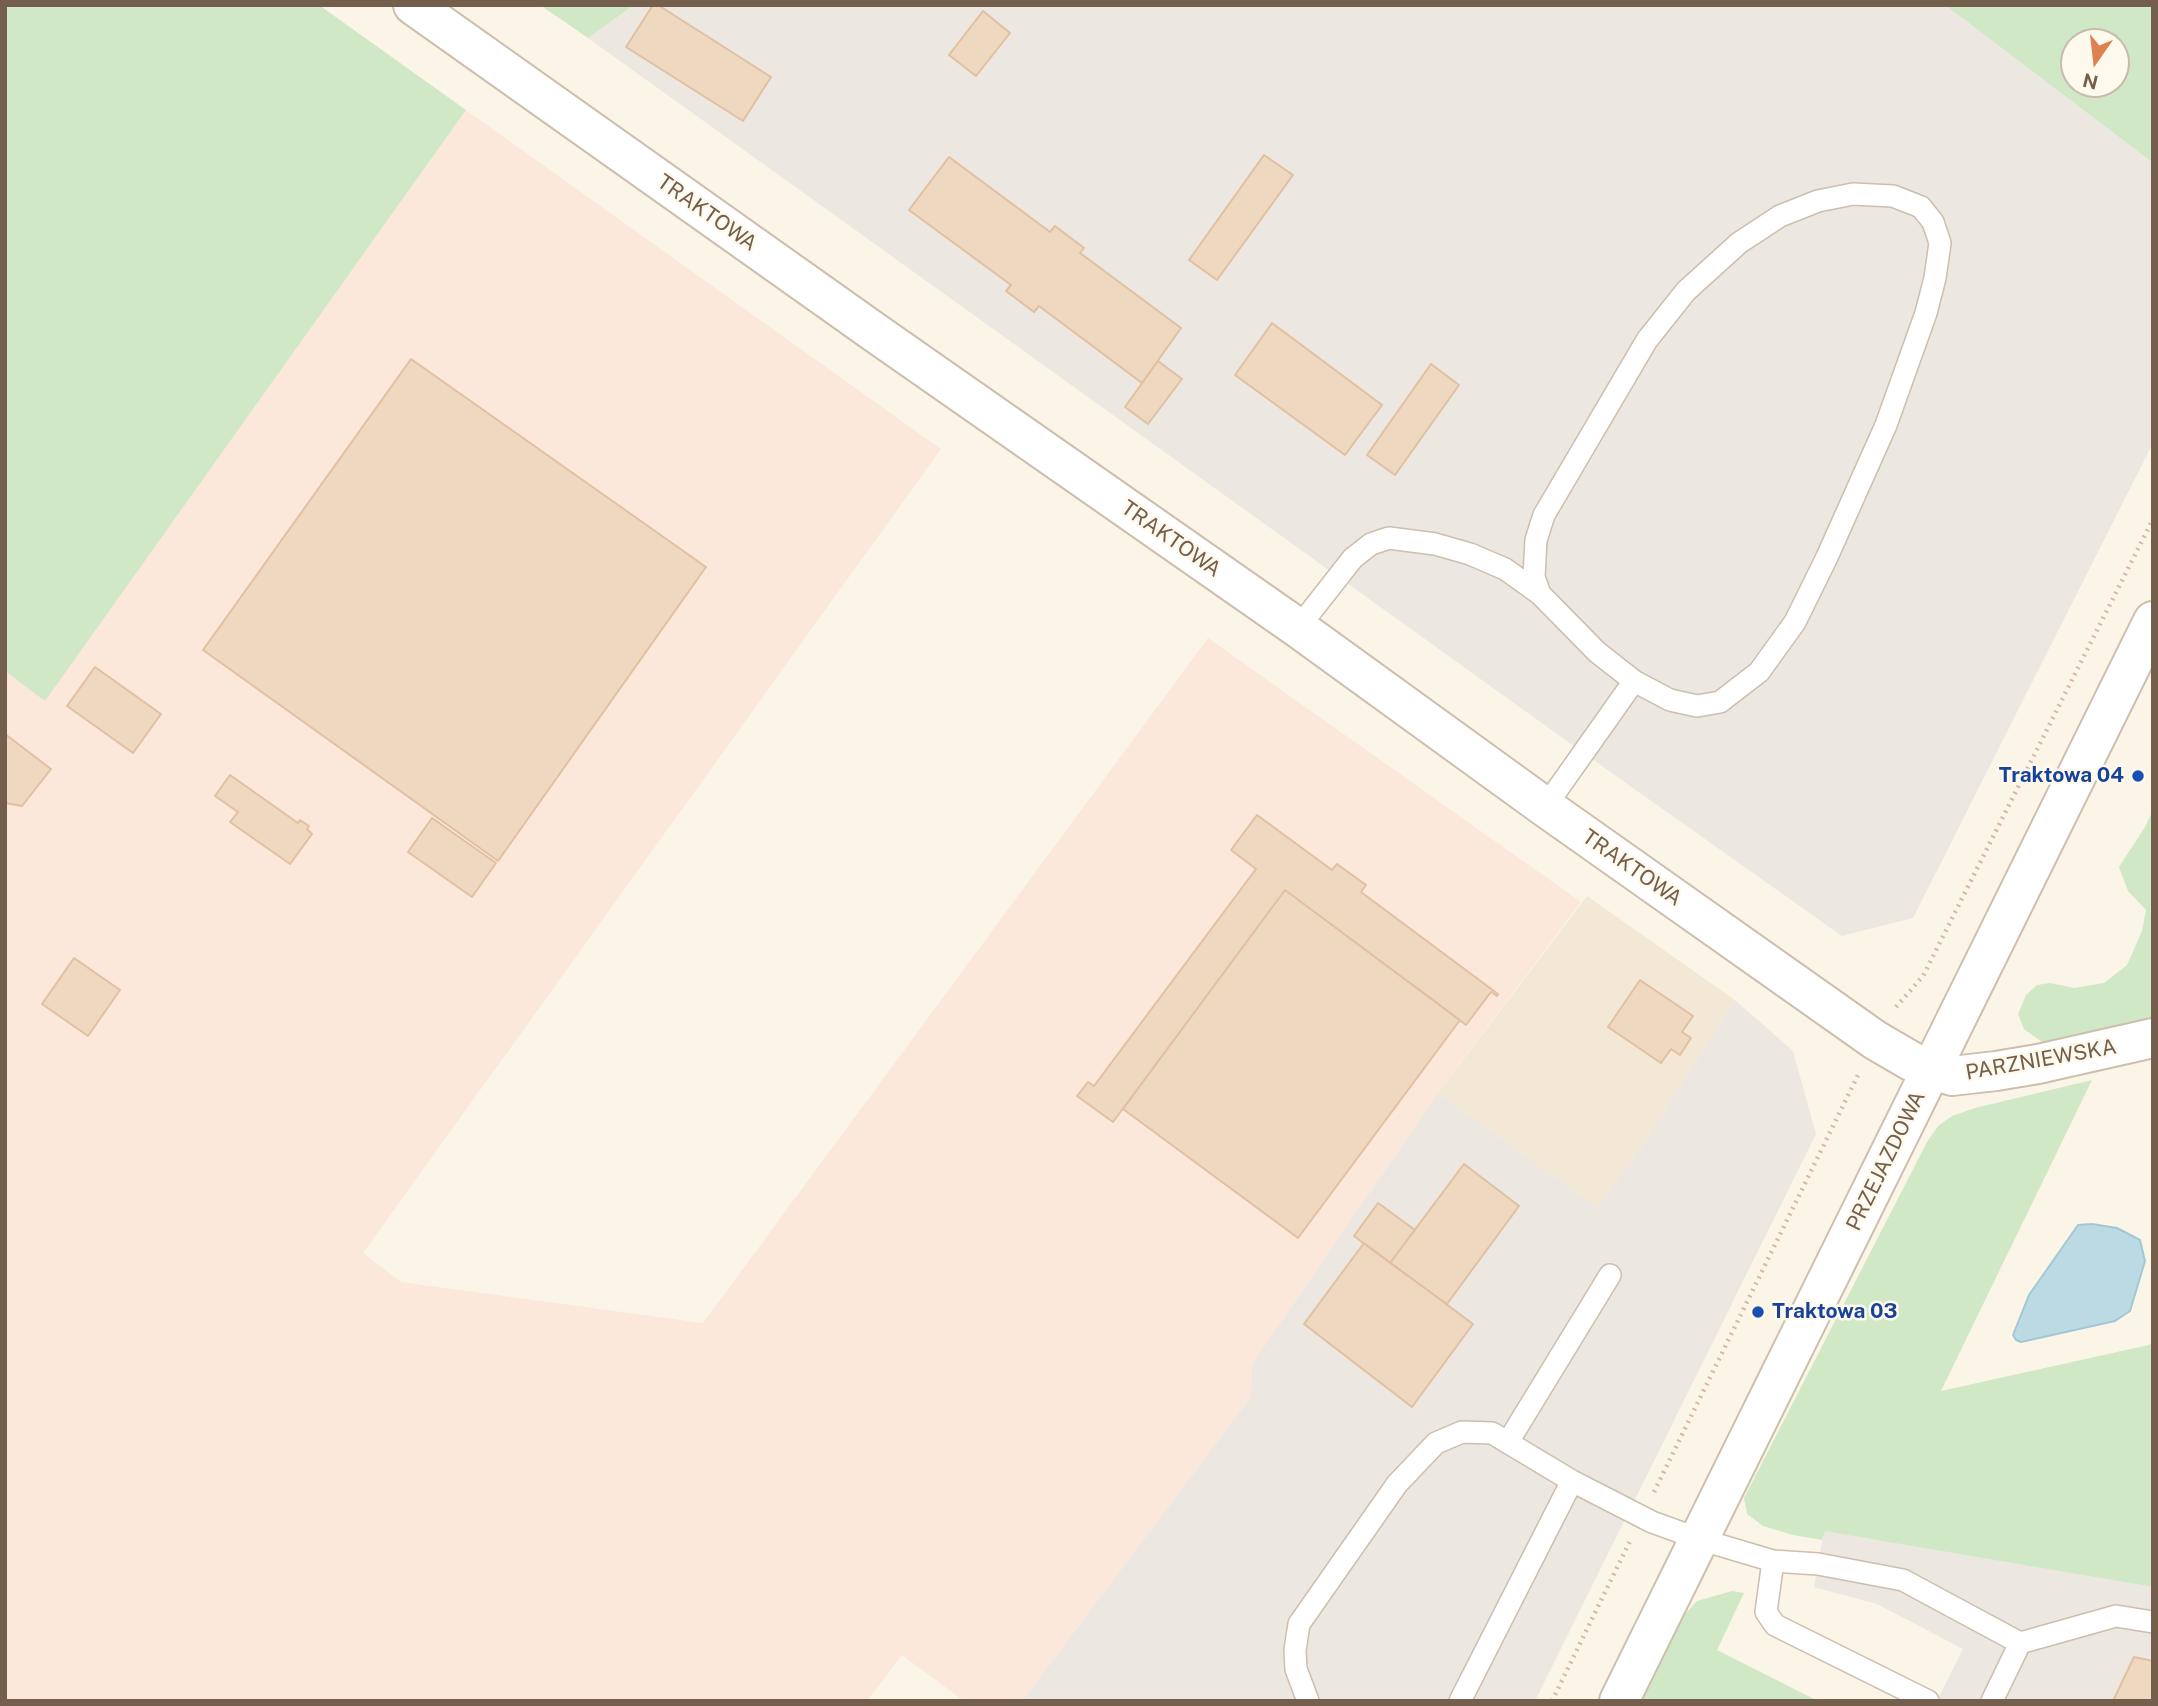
<!DOCTYPE html>
<style>
body{margin:0}
#map{position:relative;width:2158px;height:1706px;overflow:hidden;background:#fbf5e7;font-family:"Public Sans",sans-serif}
canvas{display:block}
.frame{position:absolute;inset:0;border:7px solid #745e4c;pointer-events:none}
.north{position:absolute;left:2060px;top:28px;width:70px;height:70px;box-sizing:border-box;background:#fef9ed;border:2px solid #c7bbad;border-radius:50%;rotate:194deg;font-size:19px;font-weight:700;line-height:28px;text-align:center;color:#745e4c}
.north::after{content:'';display:block;margin:auto;width:24px;height:32px;background:#df8052;clip-path:polygon(50% 0,100% 100%,50% 72%,0 100%)}
</style>
<div id="map">
<canvas width="2158" height="1706"></canvas>
<div class="frame"></div>
<div class="north">N</div>
</div>
<script>
const ctx = document.querySelector('canvas').getContext('2d');
ctx.lineJoin = 'round';
function paint(path, color) { ctx.fillStyle = color; ctx.fill(path, 'evenodd'); }
const toPath = rows => new Path2D(rows.map(r => 'M' + r).join(''));
function stroke(path, color, width, dash) { ctx.strokeStyle = color; ctx.lineWidth = width; ctx.lineCap = dash ? 'butt' : 'round'; ctx.setLineDash(dash || []); ctx.stroke(path); }
function write(font, color, halo, rows, align = 'center') {
  ctx.font = font + ' "Public Sans",sans-serif'; ctx.lineWidth = 5; ctx.setLineDash([]); ctx.textBaseline = 'middle'; ctx.strokeStyle = halo; ctx.fillStyle = color; for (const [text, x, y, turn = 0] of rows) {
    ctx.save(); ctx.translate(x, y); ctx.rotate((+turn || 0) * Math.PI / 180); ctx.textAlign = isNaN(turn) ? turn : align; if (halo) ctx.strokeText(text, 0, 0); ctx.fillText(text, 0, 0); ctx.restore();
  }
}
paint(toPath([
 [1587,896,1735,1000,1633,1160,1597,1207,1438,1093]
]), '#f3e8d5');
paint(toPath([
 [466,110,941,449,363,1253,401,1282,703,1323,1208,638,1581,902,1438,1093,1252,1364,1251,1397,1022,1701,964,1701,902,1655,867,1701,5,1701,5,671,45,700]
]), '#fbe8db');
paint(toPath([
 [634,5,1945,5,2153,163,2153,443,1913,918,1842,936,1585,754,588,38],
 [1735,1000,1793,1051,1816,1134,1535,1701,1022,1701,1251,1397,1252,1364,1438,1093,1597,1207,1633,1160],
 [1824,1530,2153,1587,2153,1701,1937,1701,1963,1649,1877,1604,1814,1587]
]), '#ece7e0');
paint(toPath([
 [5,5,319,5,466,110,45,701,5,671],
 [540,5,634,5,588,38],
 [1945,5,2153,5,2153,163],
 [2116,42,2116,84,2074,84,2074,42],
 [2153,810,2153,1022,2058,1043,2042,1042,2024,1029,2018,1014,2026,995,2037,985,2050,983,2074,988,2104,983,2127,965,2142,931,2146,910,2128,891,2119,867,2145,827],
 [2092,1080,1941,1391,2153,1344,2153,1587,1825,1531,1822,1540,1793,1535,1763,1526,1747,1514,1744,1498,1927,1142,1938,1126,1952,1116,1975,1108],
 [1732,1591,1744,1593,1717,1650,1818,1701,1642,1701,1685,1614,1697,1601]
]), '#d0e8c6');
const water = toPath([
 [2092,1224,2117,1228,2140,1240,2145,1261,2130,1311,2115,1321,2021,1342,2016,1340,2013,1335,2029,1295,2078,1225,2092,1224]
]);
paint(water, '#bcdae4');
stroke(water, '#a3c8d5', 2);
const building = toPath([
 [653,5,658,5,771,77,743,121,626,47,653,5],
 [983,11,1010,33,976,76,949,55,983,11],
 [1264,155,1293,175,1217,280,1189,260,1264,155],
 [949,157,1050,232,1055,226,1084,248,1080,253,1181,328,1142,383,1039,306,1034,312,1006,291,1011,285,909,210,949,157],
 [1272,323,1382,405,1345,455,1235,375,1272,323],
 [411,359,706,567,498,861,203,650,411,359],
 [1158,361,1182,379,1148,424,1125,407,1158,361],
 [1431,364,1459,385,1395,475,1367,455,1431,364],
 [95,667,161,714,133,753,67,706,95,667],
 [5,734,51,769,22,806,5,803,5,734],
 [230,775,298,823,300,820,309,826,307,829,312,834,290,864,230,822,238,812,215,796,230,775],
 [1257,815,1332,870,1337,864,1366,885,1361,892,1498,994,1497,996,1491,992,1466,1025,1285,890,1113,1122,1077,1096,1088,1082,1094,1086,1256,869,1231,850,1257,815],
 [432,818,496,863,472,897,408,852,432,818],
 [1285,890,1460,1020,1298,1238,1123,1109,1285,890],
 [74,958,120,990,88,1036,42,1004,74,958],
 [1640,980,1693,1016,1682,1032,1691,1038,1680,1055,1671,1049,1661,1063,1608,1027,1640,980],
 [1464,1164,1519,1206,1447,1304,1390,1263,1464,1164],
 [1378,1203,1415,1230,1390,1263,1354,1236,1378,1203],
 [1364,1243,1473,1324,1412,1407,1304,1324,1364,1243],
 [2134,1657,2153,1661,2153,1701,2113,1701,2134,1657]
]);
paint(building, '#efd8c0');
stroke(building, '#e1c0a1', 2);
const service = toPath([
 [1298,628,1353,558,1371,544,1389,538,1435,544,1470,554,1505,569,1540,594],
 [1545,807,1634,681,1670,700,1697,706,1720,702,1759,672,1795,622,1827,557,1886,425,1926,313,1935,278,1940,243,1933,222,1921,207,1893,196,1853,194,1818,201,1780,216,1739,243,1686,291,1647,340,1544,515,1536,540,1534,577,1540,594,1597,652,1634,681],
 [1508,1442,1610,1275],
 [1773,1561,1766,1612,1775,1625,1928,1701],
 [1308,1701,1296,1669,1295,1650,1299,1624,1397,1484,1436,1443,1462,1432,1492,1433,1572,1481,1652,1522,1699,1539,1773,1561,1818,1564,1903,1580,2020,1643,2116,1616,2153,1622],
 [1460,1701,1572,1481],
 [1992,1701,2020,1643]
]);
const minor = toPath([
 [1930,1069,1952,1076,1996,1071,2038,1064,2153,1038]
]);
const tertiary = toPath([
 [413,5,877,334,1298,628,1545,807,1875,1040,1911,1061,1930,1069],
 [1619,1701,2153,621]
]);
stroke(service, '#cdbead', 24);
stroke(minor, '#cdbead', 42);
stroke(tertiary, '#cdbead', 42);
stroke(toPath([
 [1896,1007,1923,976,2153,519],
 [1654,1492,1859,1073],
 [1552,1701,1630,1541]
]), '#d4bba3', 4.5, [2, 5]);
stroke(service, '#fff', 21);
stroke(minor, '#fff', 38);
stroke(tertiary, '#fff', 38);
for (const [x, y, r, color] of [
 [2138,776,7,"#1a4fb4"],
 [1758,1312,7,"#1a4fb4"]
]) { const dot = new Path2D(); dot.arc(x, y, r, 0, 2 * Math.PI); ctx.fillStyle = color; ctx.fill(dot); stroke(dot, '#fef9ed', 2.5); }
write('21px', '#745e4c', '#fef9ed', [
 ["TRAKTOWA",707,213,35],
 ["TRAKTOWA",1171,539,35],
 ["TRAKTOWA",1632,868,35],
 ["PARZNIEWSKA",2041,1060,-10],
 ["PRZEJAZDOWA",1886,1161,-64]
]);
write('bold 21px', '#164399', '#fef9ed', [
 ["Traktowa 04",2124,776],
 ["Traktowa 03",1772,1312,"left"]
], 'right');
</script>
